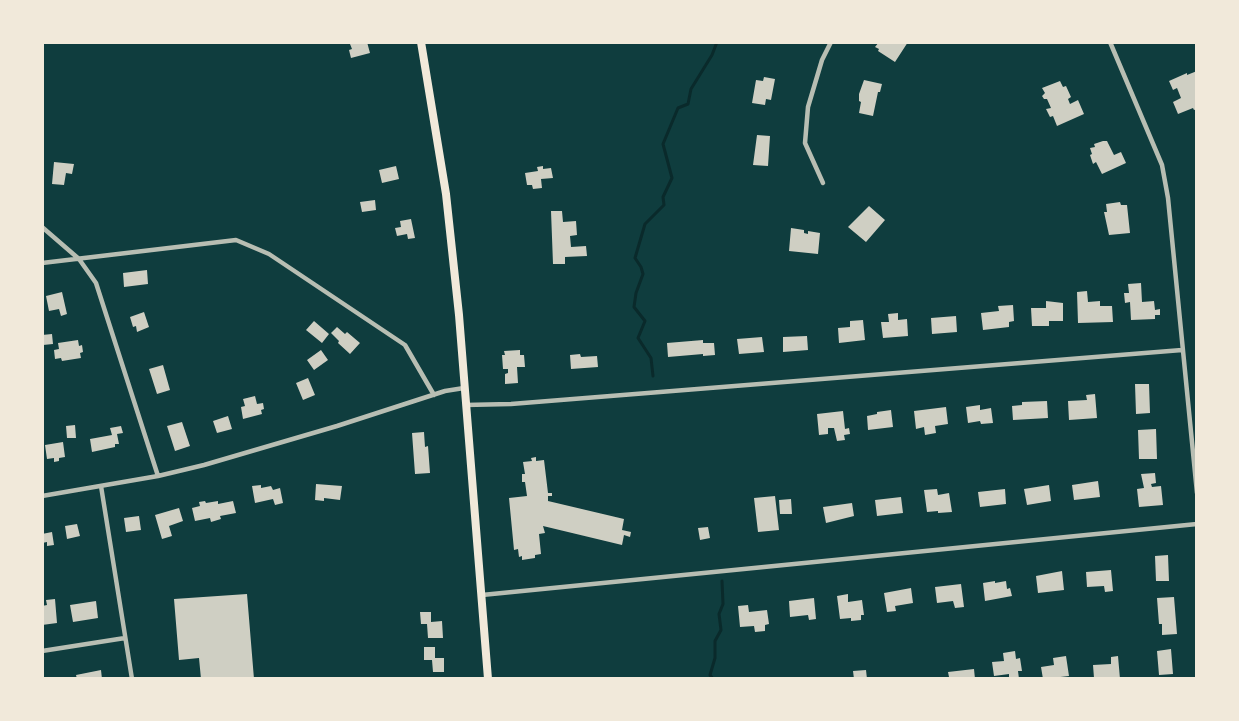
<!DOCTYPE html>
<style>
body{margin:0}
#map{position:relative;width:1239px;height:721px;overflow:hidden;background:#0f3d3e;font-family:"Golos Text",sans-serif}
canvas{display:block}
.frame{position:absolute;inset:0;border:44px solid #f1e9da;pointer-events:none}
</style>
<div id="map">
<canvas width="1239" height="721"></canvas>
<div class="frame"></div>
</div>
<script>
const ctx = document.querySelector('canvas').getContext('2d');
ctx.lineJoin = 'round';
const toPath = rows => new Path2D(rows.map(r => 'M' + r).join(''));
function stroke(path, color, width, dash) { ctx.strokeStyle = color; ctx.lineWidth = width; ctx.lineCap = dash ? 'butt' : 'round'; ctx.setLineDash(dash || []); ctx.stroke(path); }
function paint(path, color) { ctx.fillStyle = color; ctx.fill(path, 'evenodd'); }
stroke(toPath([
 [653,376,651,358,638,338,645,321,634,307,636,293,643,274,641,267,635,258,645,224,664,205,663,197,672,178,663,144,678,108,688,104,691,89,712,55,717,42],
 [713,679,710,675,715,658,715,641,721,630,719,614,723,604,722,581]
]), '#0a2a2b', 3);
paint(toPath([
 [359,42,367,42,370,53,351,58,349,50,352,49,350,44],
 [879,42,908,42,895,62,878,51,879,49,875,47],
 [1197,71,1197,109,1194,110,1193,108,1178,114,1173,102,1181,98,1177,88,1173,90,1169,81,1187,73,1187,75],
 [764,77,775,79,771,100,766,99,765,105,752,103,756,80,763,81],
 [864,80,882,84,880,92,878,92,873,116,859,113,861,102,859,101,859,94],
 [1060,81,1063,87,1066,86,1071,97,1068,99,1070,104,1078,100,1084,114,1057,126,1053,116,1050,117,1046,109,1051,108,1047,99,1044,99,1042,96,1045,93,1042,88],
 [757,135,770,136,768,166,753,165],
 [1103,141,1107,141,1114,155,1121,152,1126,163,1102,174,1096,162,1093,164,1090,155,1092,154,1090,148,1095,147,1094,144],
 [54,162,74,164,72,174,66,173,64,185,52,184],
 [396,166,399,179,382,183,379,170],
 [543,166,543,169,551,168,553,178,541,179,542,188,533,189,532,185,527,185,525,173,538,171,537,167],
 [375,200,376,210,362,212,360,202],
 [1120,202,1121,205,1127,205,1130,233,1109,235,1104,212,1107,212,1106,204],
 [869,206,885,220,866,242,848,227],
 [551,211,562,211,563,222,576,221,577,235,570,236,571,247,586,246,587,256,565,257,565,264,553,264],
 [411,219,415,238,408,239,407,234,397,236,395,228,401,227,400,221],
 [791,228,804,230,804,233,808,234,808,231,820,233,818,254,789,251],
 [147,270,148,284,124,287,123,273],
 [1141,283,1142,302,1154,301,1155,310,1160,309,1160,315,1155,315,1155,319,1131,320,1130,302,1125,303,1124,293,1129,293,1128,284],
 [1087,291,1088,302,1100,301,1100,306,1112,306,1113,322,1078,323,1077,292],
 [62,292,67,314,61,316,59,309,49,311,46,296],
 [1046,301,1063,303,1063,321,1049,321,1049,326,1032,326,1031,308,1046,308],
 [1013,305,1014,321,1009,322,1009,327,983,330,981,313,999,311,998,306],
 [144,312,149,327,137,332,136,326,133,327,130,317],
 [898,313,898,320,907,319,908,336,883,338,881,322,889,322,888,314],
 [956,316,957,332,932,334,931,318],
 [863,320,865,340,839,343,838,328,850,327,850,321],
 [314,321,329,334,322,343,306,330],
 [337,327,345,334,347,332,360,343,350,354,338,343,339,341,331,333],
 [52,334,53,344,43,345,42,335],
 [807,336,808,350,783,352,783,337],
 [762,337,764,352,739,354,737,339],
 [78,340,79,346,82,345,83,352,80,353,81,358,62,361,61,358,55,359,54,350,59,349,58,343],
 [703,340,703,343,714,343,715,355,703,356,703,354,668,357,667,343],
 [321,350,328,360,314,370,307,360],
 [520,350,520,355,524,355,525,367,517,367,518,383,505,384,505,374,508,373,508,369,503,369,502,355,505,355,504,351],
 [580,354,581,357,597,356,598,367,571,369,570,355],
 [163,365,170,390,157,394,149,369],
 [308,378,315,395,303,400,296,383],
 [1135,384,1149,384,1150,413,1136,414],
 [1095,394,1097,418,1069,420,1068,401,1087,400,1086,395],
 [255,396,257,404,263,403,264,409,261,410,262,414,243,419,241,407,245,406,243,399],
 [1047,401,1048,418,1013,420,1012,406,1022,405,1022,402],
 [980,405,980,410,991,408,993,423,981,424,980,421,968,423,966,407],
 [946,407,948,424,935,426,936,433,925,435,924,427,916,429,914,411],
 [891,410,893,427,868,430,867,416,877,414,877,412],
 [843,411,845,429,849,428,850,434,844,435,845,440,837,441,834,428,828,428,828,434,819,435,817,414],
 [228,416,232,429,217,433,213,421],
 [182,422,190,446,175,451,167,426],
 [75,425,76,438,67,438,66,426],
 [121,426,123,433,117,434,119,444,115,444,115,447,92,452,90,439,112,435,110,428],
 [1156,429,1157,459,1139,459,1138,430],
 [424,432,425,447,428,446,430,473,415,474,412,433],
 [63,442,65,457,59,458,59,461,54,462,54,458,47,459,45,445],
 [536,457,536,461,544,460,548,493,552,493,552,496,548,496,548,501,624,519,622,530,631,532,630,537,624,535,622,545,543,526,545,533,539,534,541,554,535,555,535,558,522,560,522,556,519,557,518,549,514,550,509,498,527,496,525,482,522,482,522,474,525,474,523,462,532,461,531,458],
 [1155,473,1156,483,1151,484,1152,487,1161,486,1163,505,1139,507,1137,489,1144,488,1141,474],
 [1098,481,1100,497,1074,500,1072,485],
 [316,484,342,486,340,500,324,498,324,501,315,500],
 [261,485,261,488,271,486,273,490,280,488,283,503,275,505,273,499,255,503,252,486],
 [1049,485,1051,501,1027,505,1024,489],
 [937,489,938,495,949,493,952,512,938,513,938,511,927,512,924,490],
 [1005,489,1006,504,980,507,978,492],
 [775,496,779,530,758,532,754,498],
 [901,497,903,513,877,516,875,500],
 [791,499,792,514,780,514,779,500],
 [205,501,206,503,218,501,218,504,233,501,236,513,220,516,221,519,211,522,210,518,195,521,192,508,200,506,199,502],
 [852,503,854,516,826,523,823,507],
 [179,508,183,521,169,526,172,536,162,539,155,515],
 [139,516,141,530,126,532,124,518],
 [77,524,80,536,67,539,65,526],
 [708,527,710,538,700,540,698,528],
 [52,532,54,545,47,546,47,542,42,543,42,534],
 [1168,555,1169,581,1156,581,1155,556],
 [1111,570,1113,591,1105,592,1104,586,1087,587,1086,572],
 [1062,571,1064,590,1038,593,1036,576],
 [995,581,995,583,1006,581,1007,589,1010,588,1012,596,985,601,983,583],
 [961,584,964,607,955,608,953,601,937,603,935,587],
 [911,588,913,603,895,606,896,611,887,612,884,593],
 [247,594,254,679,201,679,199,658,179,660,174,599],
 [848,594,848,602,862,600,864,615,861,615,861,620,851,621,851,618,840,619,837,596],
 [1174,597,1177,634,1162,635,1162,624,1159,624,1157,598],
 [814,598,816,619,809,620,808,615,790,617,789,601],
 [55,599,57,623,42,625,42,606,47,605,46,600],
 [96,601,98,618,73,622,70,605],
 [748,605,749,612,767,610,769,624,765,625,765,631,755,632,754,626,740,627,738,606],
 [420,612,431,612,431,622,442,621,443,638,428,638,427,624,421,624],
 [424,647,435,647,435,658,444,658,444,672,433,672,432,660,424,660],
 [1171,649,1173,674,1159,675,1157,651],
 [1015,651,1016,659,1020,658,1022,671,1018,671,1019,679,1009,679,1009,674,994,676,992,662,1004,661,1003,653],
 [1066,656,1069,676,1043,679,1041,667,1054,665,1053,658],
 [1118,656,1120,679,1094,678,1093,665,1111,664,1111,657],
 [974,669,975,679,944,679,944,677,949,677,948,672],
 [101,670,102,679,77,679,76,675],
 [866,670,867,679,854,679,853,671]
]), '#cfcfc3');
stroke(toPath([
 [1110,42,1162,165,1168,198,1197,493],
 [823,183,805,143,808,107,822,60,831,42],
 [42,227,79,259,96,283,158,476],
 [42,263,236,240,269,254,405,345,434,395],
 [465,405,511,404,1182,350],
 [101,486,132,679],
 [42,496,158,476,204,465,337,426,445,391,464,388],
 [482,595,1197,524],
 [42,651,125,638]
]), '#b8beb3', 4.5);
stroke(toPath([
 [421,42,446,194,459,315,488,679]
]), '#f1e9da', 8);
</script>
